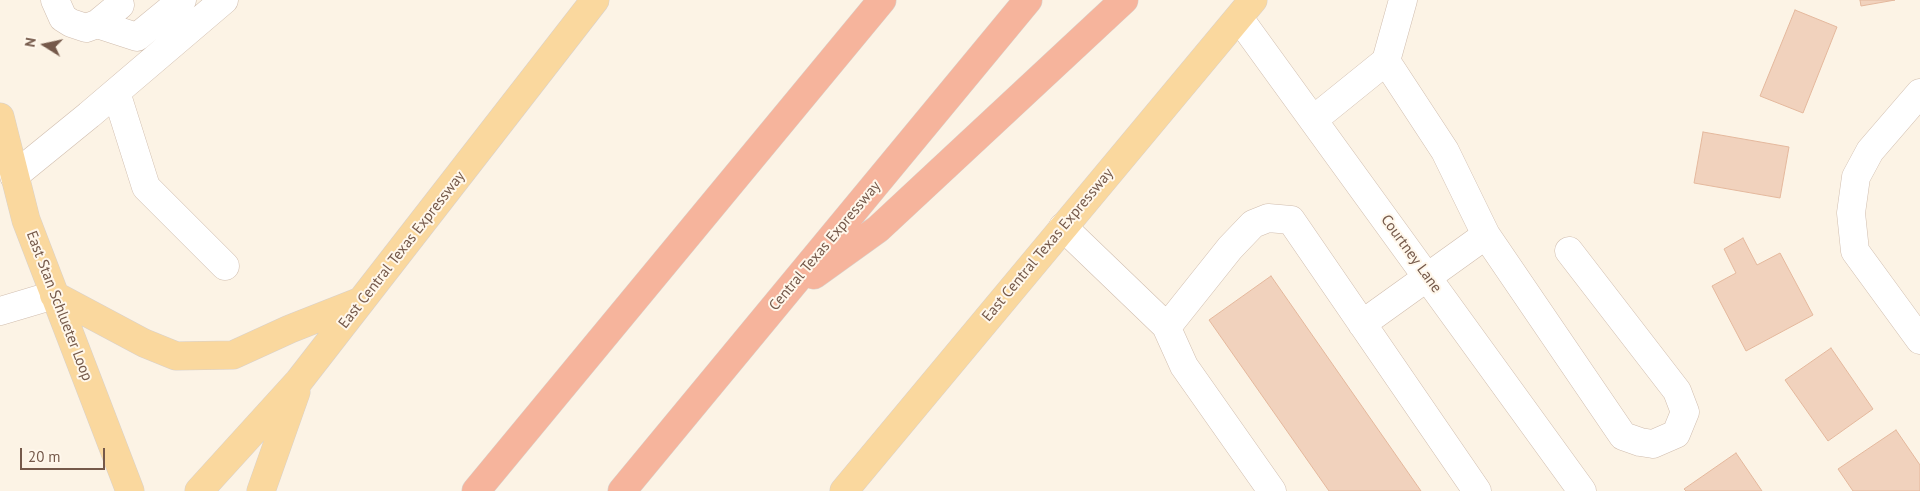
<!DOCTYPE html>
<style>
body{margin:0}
#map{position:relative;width:1920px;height:491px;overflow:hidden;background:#fcf3e5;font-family:"PT Sans",sans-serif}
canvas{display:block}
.north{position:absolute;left:20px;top:20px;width:50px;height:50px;-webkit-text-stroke:4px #fff7eb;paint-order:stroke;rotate:280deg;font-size:14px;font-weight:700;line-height:20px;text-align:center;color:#75594a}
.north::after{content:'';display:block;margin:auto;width:18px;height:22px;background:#75594a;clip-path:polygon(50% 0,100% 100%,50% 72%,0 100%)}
.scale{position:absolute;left:20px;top:448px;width:85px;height:22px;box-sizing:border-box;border:2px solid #75594a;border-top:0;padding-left:6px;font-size:15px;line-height:18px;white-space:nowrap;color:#75594a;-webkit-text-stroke:4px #fff7eb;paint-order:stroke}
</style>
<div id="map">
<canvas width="1920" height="491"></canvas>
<div class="north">N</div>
<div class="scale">20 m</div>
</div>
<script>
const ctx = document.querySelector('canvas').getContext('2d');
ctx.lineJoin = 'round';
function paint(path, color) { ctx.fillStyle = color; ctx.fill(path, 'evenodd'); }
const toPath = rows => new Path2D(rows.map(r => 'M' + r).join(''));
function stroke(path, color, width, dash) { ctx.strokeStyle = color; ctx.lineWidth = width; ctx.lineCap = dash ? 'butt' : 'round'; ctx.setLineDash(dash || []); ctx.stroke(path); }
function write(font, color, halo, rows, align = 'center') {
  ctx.font = font + ' "PT Sans",sans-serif'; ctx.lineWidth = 4; ctx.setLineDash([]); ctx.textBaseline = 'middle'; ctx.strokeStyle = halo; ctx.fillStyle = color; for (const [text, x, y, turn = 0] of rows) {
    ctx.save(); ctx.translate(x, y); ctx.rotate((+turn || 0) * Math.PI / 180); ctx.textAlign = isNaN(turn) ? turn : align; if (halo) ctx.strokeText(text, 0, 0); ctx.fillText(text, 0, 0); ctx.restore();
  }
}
const building = toPath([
 [1860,0,1895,0,1861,6,1860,0],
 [1795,10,1837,27,1803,113,1760,96,1795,10],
 [1703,132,1789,147,1780,198,1694,183,1703,132],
 [1743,238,1757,265,1780,253,1813,315,1746,351,1712,286,1736,273,1724,249,1743,238],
 [1271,276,1421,491,1329,491,1209,320,1271,276],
 [1831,348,1873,409,1828,441,1785,380,1831,348],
 [1896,430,1920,465,1920,491,1853,491,1838,469,1896,430],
 [1736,453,1762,491,1686,491,1684,489,1736,453]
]);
paint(building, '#f1d2bd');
stroke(building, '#e4b89d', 1);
const minor = toPath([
 [55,0,63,18,71,23,86,28,97,24,120,5],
 [1239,18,1582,491],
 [97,24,137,37,182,0],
 [1386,61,1445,151,1486,235,1623,436,1640,442,1653,444,1676,434,1685,412,1677,391,1569,251],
 [116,92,146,187,225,266],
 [1920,93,1870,151,1856,177,1851,213,1855,251,1920,340],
 [1313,120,1386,61,1403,0],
 [14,176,89,115,224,0],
 [1063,227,1167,327,1230,248,1253,224,1268,218,1291,220,1477,491],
 [0,311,54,295],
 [1362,324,1486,235],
 [1166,326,1184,366,1272,491]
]);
const major = toPath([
 [0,117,26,220,130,491],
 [54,295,144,343,176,356,233,355,290,329,361,301],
 [199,491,299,381,595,0],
 [261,491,296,392],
 [844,491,1253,0]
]);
const highway = toPath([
 [814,275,878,229,1124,0],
 [476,491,882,0],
 [622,491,1028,0]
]);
stroke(minor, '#d0bdae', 29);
stroke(major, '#d8d1cc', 29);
stroke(highway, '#d8d1cc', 29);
stroke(minor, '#fff', 28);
stroke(major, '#fad89e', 28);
stroke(highway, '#f6b49c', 28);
write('15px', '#75594a', '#fff7eb', [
 ["East Central Texas Expressway",1048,245,-50],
 ["Central Texas Expressway",825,246,-50],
 ["East Central Texas Expressway",402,250,-52],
 ["Courtney Lane",1411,254,54],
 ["East Stan Schlueter Loop",59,306,69]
]);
</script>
